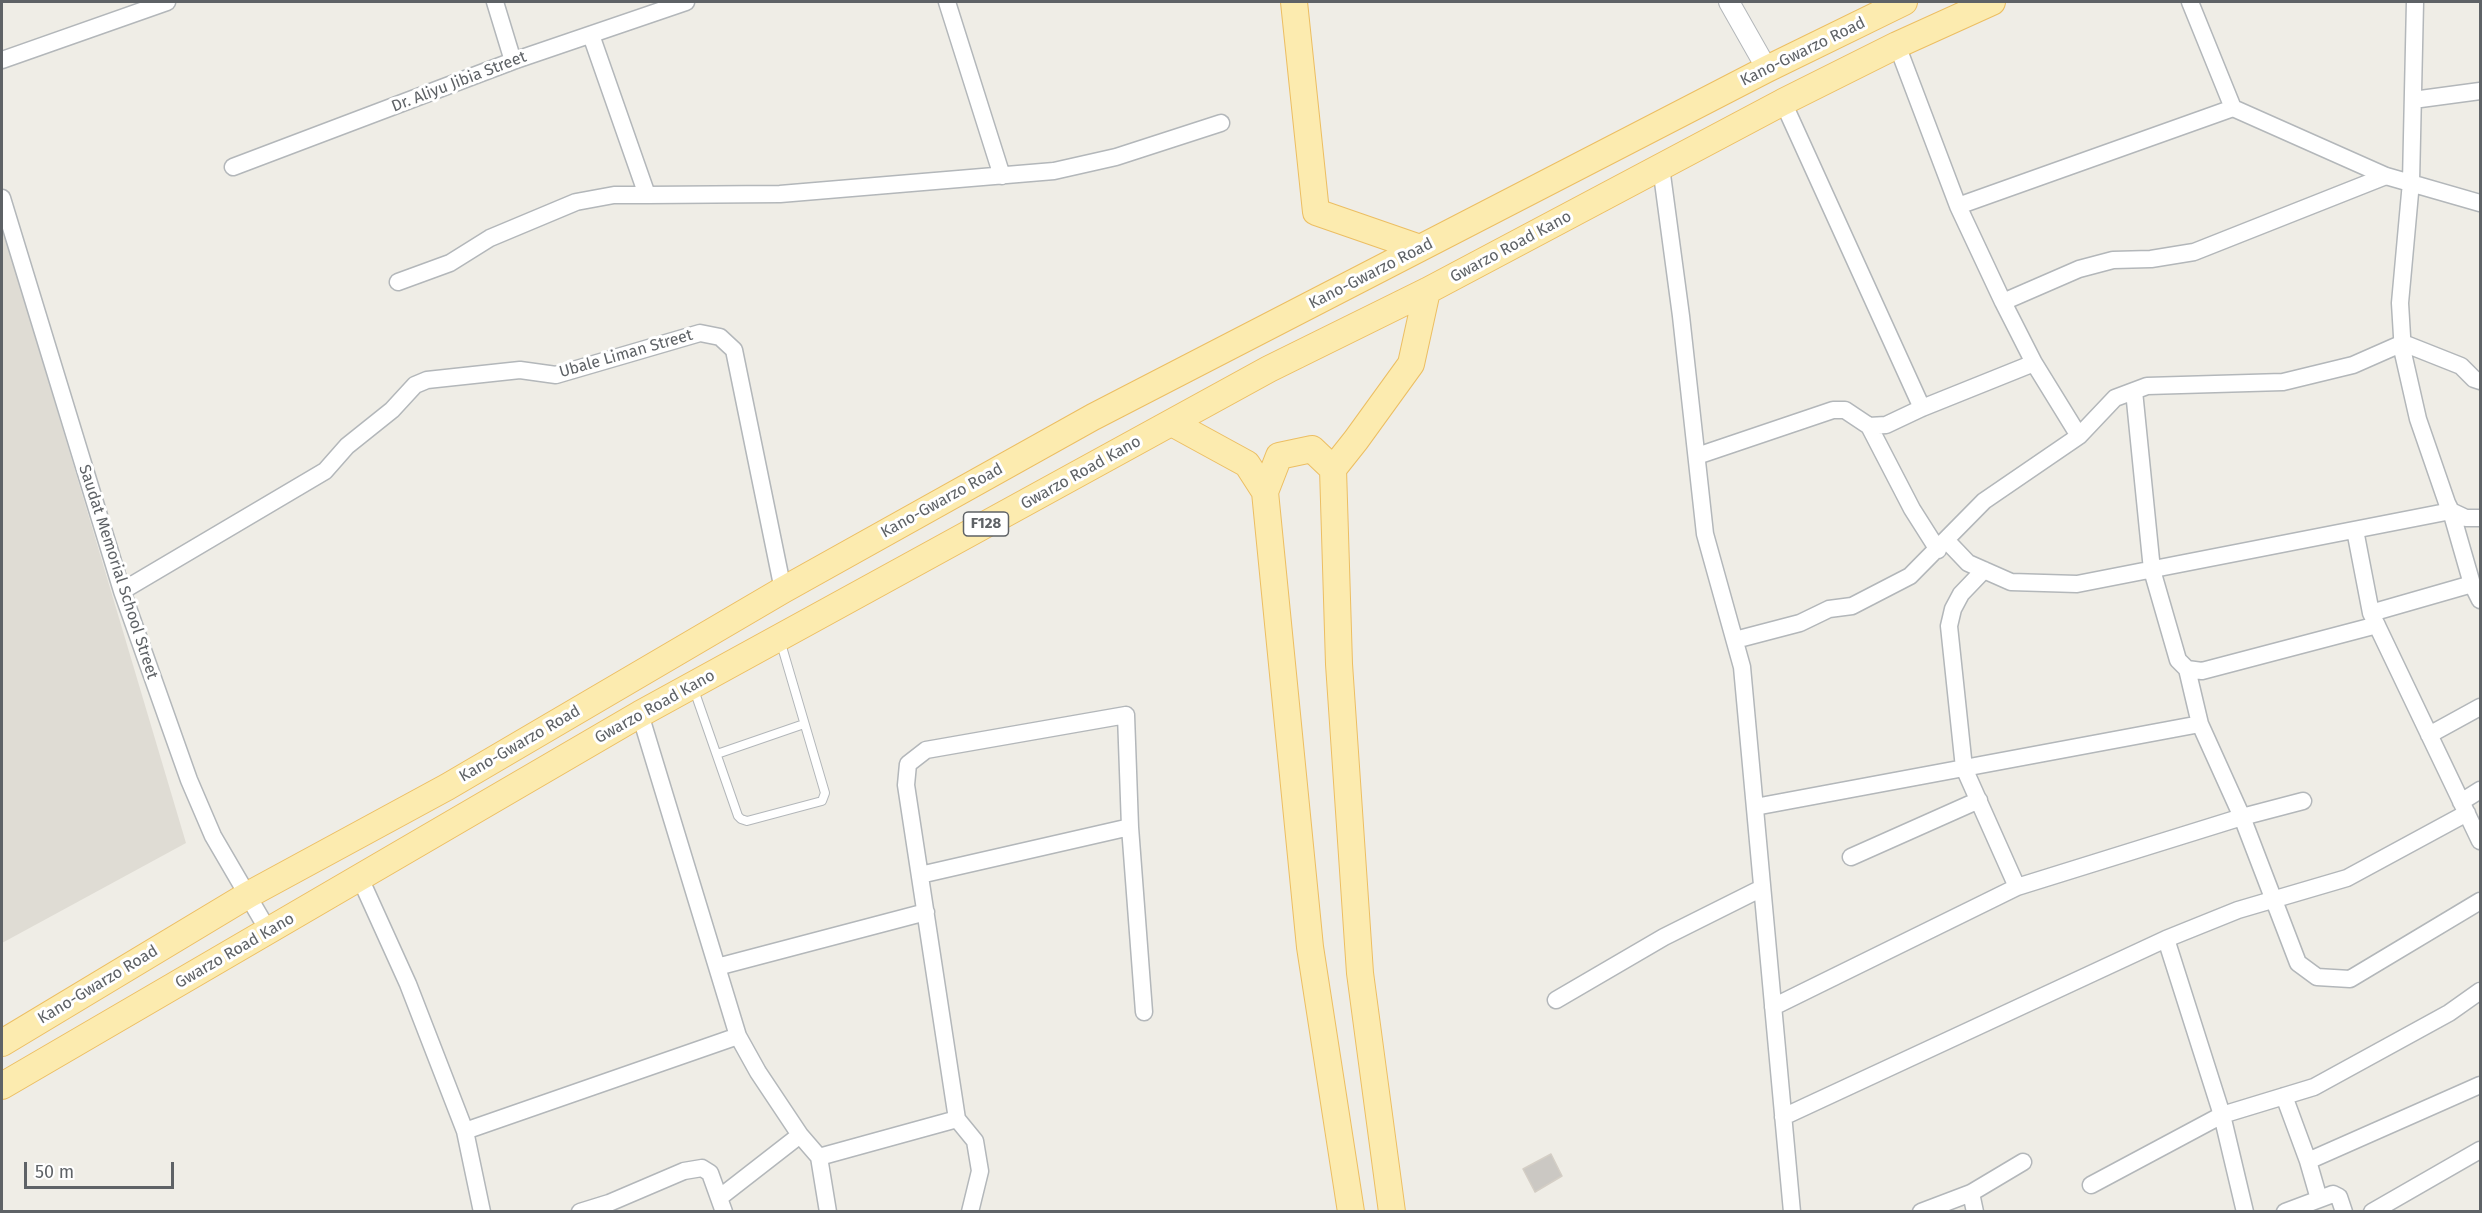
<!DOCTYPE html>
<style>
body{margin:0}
#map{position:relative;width:2482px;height:1213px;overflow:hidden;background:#efede6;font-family:"Fira Sans",sans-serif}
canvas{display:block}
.frame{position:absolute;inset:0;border:3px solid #5e6266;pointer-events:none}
.scale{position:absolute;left:24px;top:1162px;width:150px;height:27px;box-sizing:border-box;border:3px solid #5e6266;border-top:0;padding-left:8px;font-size:18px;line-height:21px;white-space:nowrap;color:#5e6266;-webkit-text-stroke:4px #fff;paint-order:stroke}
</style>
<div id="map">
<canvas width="2482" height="1213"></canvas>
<div class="frame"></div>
<div class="scale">50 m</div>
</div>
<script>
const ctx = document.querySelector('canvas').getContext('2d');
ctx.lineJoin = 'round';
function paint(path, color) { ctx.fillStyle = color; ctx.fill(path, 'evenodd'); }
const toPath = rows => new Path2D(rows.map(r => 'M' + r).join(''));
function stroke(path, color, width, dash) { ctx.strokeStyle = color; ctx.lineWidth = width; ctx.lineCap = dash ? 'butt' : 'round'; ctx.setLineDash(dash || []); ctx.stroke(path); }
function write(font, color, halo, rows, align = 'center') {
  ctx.font = font + ' "Fira Sans",sans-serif'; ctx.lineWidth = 6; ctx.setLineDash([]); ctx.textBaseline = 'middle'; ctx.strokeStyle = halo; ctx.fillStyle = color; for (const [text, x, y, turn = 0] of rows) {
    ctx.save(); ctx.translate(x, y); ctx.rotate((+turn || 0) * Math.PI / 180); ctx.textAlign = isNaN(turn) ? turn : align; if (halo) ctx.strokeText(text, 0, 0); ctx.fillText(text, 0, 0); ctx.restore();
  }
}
paint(toPath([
 [2,225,186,843,2,943]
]), '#dfdcd4');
const building = toPath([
 [1551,1154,1562,1176,1535,1192,1523,1169,1551,1154]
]);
paint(building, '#cbc8c3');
stroke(building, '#d4cec5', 1.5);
const service = toPath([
 [693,687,738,816,741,819,747,821,822,801,825,793,780,640],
 [717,754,804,724]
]);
const minor = toPath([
 [495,2,513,61],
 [947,2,1002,176],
 [2190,2,2233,108,2386,176,2480,203],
 [2415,2,2411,182,2400,303,2403,353,2418,419,2447,503,2451,511,2466,518,2480,518],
 [591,35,647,195,780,194,1054,171,1116,157,1221,123],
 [1897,45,1958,206,2003,302,2034,363,2079,436],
 [2,60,167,2],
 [2413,100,2480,91],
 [1783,102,1922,408],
 [233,167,513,61,686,2],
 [1661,167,1681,316,1705,534,1742,667,1792,1212],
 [2,198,122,591,189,780,213,836,269,932],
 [1958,206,2233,108],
 [398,282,450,263,490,238,576,202,614,195,647,195],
 [2003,302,2079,269,2113,260,2151,259,2194,252,2386,176],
 [2134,391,2152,570,2178,660,2187,669,2202,671,2377,625],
 [1869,426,1912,509,1938,550],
 [1697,456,1833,410,1845,410,1869,426,1886,425,1922,408,2034,363],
 [2355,530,2371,613,2480,841],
 [1947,541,1968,563,2011,582,2077,584,2451,511,2472,584,2480,600],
 [1984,570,1961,594,1953,609,1949,626,1964,768,2017,887],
 [122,591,325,471,347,446,392,410,415,385,427,380,520,370,556,375,700,333,720,337,734,350,783,590],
 [2371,613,2472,584],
 [1735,640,1800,623,1829,609,1852,606,1910,576,1984,501,2079,436,2115,398,2147,386,2283,382,2353,365,2403,343,2461,366,2474,379,2480,381],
 [2187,669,2200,724,2242,817,2298,963,2317,977,2350,979,2480,901],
 [640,714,738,1036,758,1072,800,1135,819,1157,828,1212],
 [2429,735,2480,707],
 [2461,802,2480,790],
 [1755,807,2200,724],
 [1851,857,1979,800],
 [920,875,1130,827],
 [360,878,408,984,465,1131,482,1212],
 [2166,939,2222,1115,2245,1212],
 [717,967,926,912],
 [1556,1000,1664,937,1762,888],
 [1773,1007,2017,887,2242,817,2303,801],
 [2284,1096,2308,1161,2319,1199],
 [1783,1117,2166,939,2238,910,2347,878,2467,813],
 [465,1131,738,1036],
 [819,1157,957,1119],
 [2308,1161,2480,1085],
 [2091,1185,2222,1115,2314,1087,2449,1013,2480,991],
 [1971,1193,1975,1212],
 [719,1198,800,1135],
 [580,1212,609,1203,684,1171,702,1168,710,1173,724,1212],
 [970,1212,980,1171,975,1141,957,1119,906,785,908,764,926,750,1126,715,1130,827,1144,1012],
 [1921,1212,1971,1193,2023,1162],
 [2285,1212,2333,1194,2339,1197,2344,1212],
 [2372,1212,2480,1150]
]);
const tertiary = toPath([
 [1729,2,1767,69]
]);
const primary = toPath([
 [1294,2,1316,212,1420,248],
 [1172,423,1247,464,1265,492,1310,947,1351,1212],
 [1265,492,1279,456,1312,449,1333,469],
 [2,1043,248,895,447,787,783,590,1093,417,1767,69,1904,2],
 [2,1086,640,714,1269,369,1427,291,1783,102,1897,45,1992,2],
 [1392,1212,1360,973,1339,664,1333,469,1356,440,1411,364,1427,291]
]);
stroke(service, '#b3b7ba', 10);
stroke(minor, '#b3b7ba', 19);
stroke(tertiary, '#b3b7ba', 22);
stroke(primary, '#ecbe62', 28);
stroke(service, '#fff', 8);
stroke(minor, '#fff', 16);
stroke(tertiary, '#fff', 20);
stroke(primary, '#fcebaf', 26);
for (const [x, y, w] of [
 [986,524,45]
]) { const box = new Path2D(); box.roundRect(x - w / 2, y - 12, w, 24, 4.5); ctx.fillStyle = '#fff'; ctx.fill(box); stroke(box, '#5e6266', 1.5); }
write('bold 15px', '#5e6266', null, [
 ["F128",986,524]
]);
write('16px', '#5e6266', '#fff', [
 ["Kano-Gwarzo Road",1803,52,-26],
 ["Dr. Aliyu Jibia Street",459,82,-21],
 ["Gwarzo Road Kano",1511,247,-28],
 ["Kano-Gwarzo Road",1371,274,-27],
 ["Ubale Liman Street",626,354,-16],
 ["Gwarzo Road Kano",1081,473,-29],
 ["Kano-Gwarzo Road",942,501,-29],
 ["Saudat Memorial School Street",118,572,72],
 ["Gwarzo Road Kano",655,707,-29],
 ["Kano-Gwarzo Road",520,744,-30],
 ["Gwarzo Road Kano",235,951,-30],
 ["Kano-Gwarzo Road",98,985,-31]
]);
</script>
